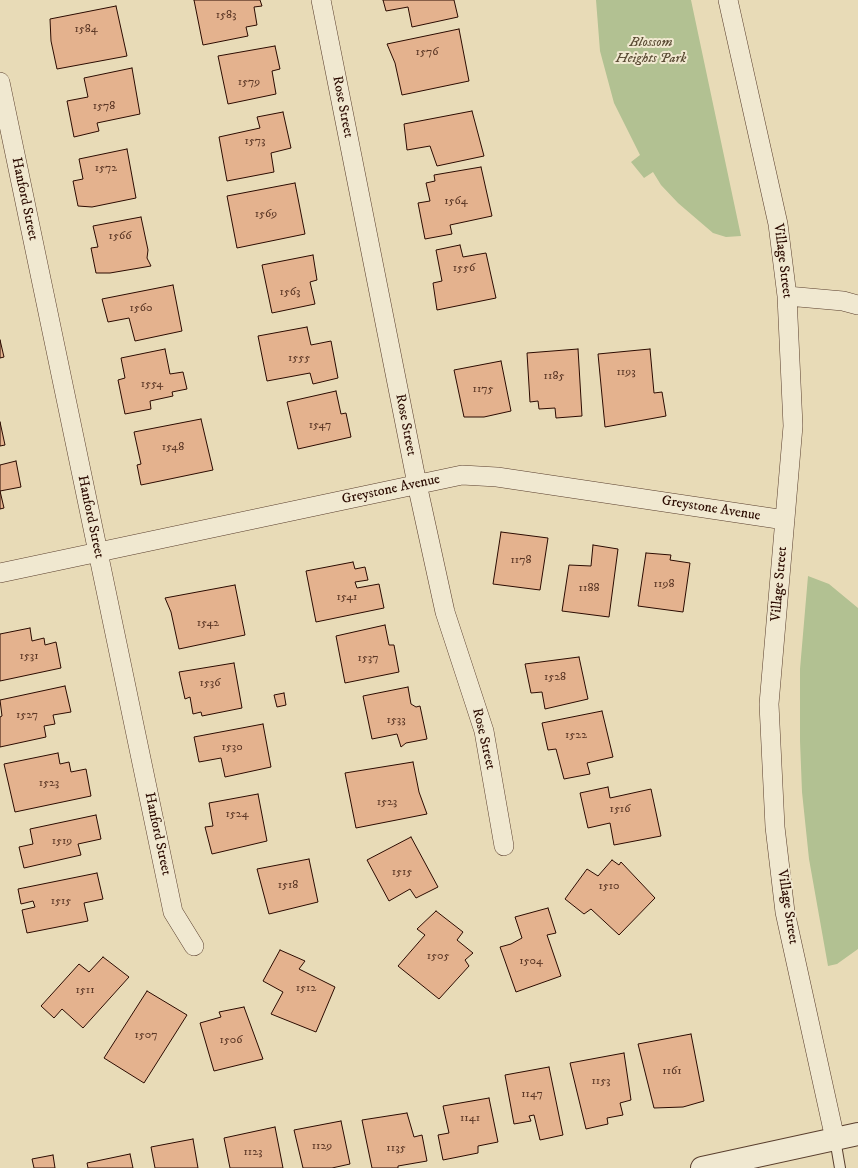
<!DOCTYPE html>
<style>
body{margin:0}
canvas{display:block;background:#e8dbb7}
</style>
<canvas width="858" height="1168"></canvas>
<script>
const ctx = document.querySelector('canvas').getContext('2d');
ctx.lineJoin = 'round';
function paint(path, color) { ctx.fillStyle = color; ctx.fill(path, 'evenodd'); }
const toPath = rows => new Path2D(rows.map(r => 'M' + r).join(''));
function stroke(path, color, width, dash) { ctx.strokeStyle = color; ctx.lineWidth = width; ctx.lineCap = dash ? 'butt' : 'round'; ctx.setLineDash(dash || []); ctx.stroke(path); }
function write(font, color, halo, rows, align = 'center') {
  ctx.font = font + ' "IM FELL DW Pica",serif'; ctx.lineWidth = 4; ctx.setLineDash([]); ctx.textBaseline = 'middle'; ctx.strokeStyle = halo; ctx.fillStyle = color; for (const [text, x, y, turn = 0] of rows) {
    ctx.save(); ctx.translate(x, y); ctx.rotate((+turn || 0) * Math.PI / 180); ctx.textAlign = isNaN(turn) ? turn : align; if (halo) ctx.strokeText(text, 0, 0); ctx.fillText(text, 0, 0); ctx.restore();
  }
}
paint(toPath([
 [596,0,691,0,741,236,726,237,713,233,678,203,661,185,653,172,644,178,631,162,640,155,614,103,600,51],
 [808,576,829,584,858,608,858,949,837,964,828,966,809,859,802,792,800,741,800,669]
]), '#b2c192');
const building = toPath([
 [194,0,260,0,262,6,254,7,257,25,246,27,248,36,203,45,194,0],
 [383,0,454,0,458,17,412,27,408,7,386,11,383,0],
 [116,6,127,56,57,69,51,41,50,19,116,6],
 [459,29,469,81,402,95,395,63,387,44,459,29],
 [275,46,280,69,272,71,276,94,228,104,218,56,275,46],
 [132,68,140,114,97,123,99,131,74,137,67,101,88,97,84,78,132,68],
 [472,111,484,156,437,166,430,146,407,150,404,124,472,111],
 [283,112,291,148,271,153,274,172,227,181,219,137,260,128,257,117,283,112],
 [127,149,136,198,92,207,78,206,73,181,83,179,79,159,127,149],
 [481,167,492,216,450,225,452,234,425,239,418,203,430,201,426,183,435,181,434,175,481,167],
 [295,183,305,234,237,248,227,196,295,183],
 [141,217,148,250,147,258,151,266,110,273,96,273,91,248,98,247,93,226,141,217],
 [460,245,463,257,486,253,496,298,437,310,433,283,442,281,436,250,460,245],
 [313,255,317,280,310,282,315,304,272,313,262,265,313,255],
 [173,285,182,331,135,341,129,318,108,322,102,299,173,285],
 [307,327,311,345,331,341,338,378,313,384,310,373,267,381,258,336,307,327],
 [0,340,4,357,0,358,0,340],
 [165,349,170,374,183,372,187,389,172,392,173,396,150,401,151,409,125,414,118,380,125,378,121,358,165,349],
 [578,349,582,416,556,418,555,408,539,409,538,401,530,402,527,353,578,349],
 [650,349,654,393,662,392,666,416,605,427,598,354,650,349],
 [501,361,511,411,484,417,464,417,454,370,501,361],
 [336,391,341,414,346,413,351,437,298,449,287,402,336,391],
 [201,419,213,470,141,485,137,465,141,464,134,432,201,419],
 [0,422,5,445,0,446,0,422],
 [16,461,21,487,0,491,4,508,0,509,0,465,16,461],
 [501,532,548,538,540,590,493,584,501,532],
 [593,545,618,549,609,617,562,611,569,565,591,566,593,545],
 [646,553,671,555,670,560,690,563,683,612,638,606,646,553],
 [353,562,355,569,365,567,368,580,355,582,357,588,379,584,384,608,316,622,306,571,353,562],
 [235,585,245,635,179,649,171,612,165,598,235,585],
 [385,625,389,645,394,645,399,672,345,683,336,636,385,625],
 [30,628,32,641,44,638,45,645,56,642,61,668,0,681,0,634,30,628],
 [579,657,588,699,545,709,542,692,531,693,525,664,579,657],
 [234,663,242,708,202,716,201,712,193,714,190,697,185,699,179,672,234,663],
 [65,686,71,712,53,715,55,724,44,726,46,737,0,747,0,717,2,716,0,700,65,686],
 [408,687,411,704,416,707,420,706,427,739,406,743,401,747,397,734,372,739,363,696,408,687],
 [284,693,286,705,277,707,274,695,284,693],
 [602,711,613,757,587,763,590,774,564,779,556,749,548,750,542,723,602,711],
 [263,724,271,767,225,777,221,758,199,762,194,737,263,724],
 [58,753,60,764,69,762,71,772,86,769,91,796,15,812,4,764,58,753],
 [413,762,419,792,427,814,356,828,345,773,413,762],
 [608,787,610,798,651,789,661,836,614,845,610,823,588,828,580,793,608,787],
 [258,794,267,841,212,854,205,827,213,826,209,803,258,794],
 [96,815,101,839,78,844,81,855,24,868,19,847,33,844,30,829,96,815],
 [411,837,438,887,416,898,410,889,389,901,367,860,411,837],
 [309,859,318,902,269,914,257,869,309,859],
 [612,860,619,865,621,862,655,898,619,935,591,909,584,914,565,899,587,869,598,876,612,860],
 [97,873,103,899,84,903,88,921,27,933,22,910,35,907,33,901,21,904,18,889,97,873],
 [548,908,556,933,547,935,561,976,516,992,500,947,511,944,522,938,515,917,548,908],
 [436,911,463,932,457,940,473,953,465,960,469,966,439,999,398,966,425,935,417,929,436,911],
 [280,950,305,961,299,969,335,987,316,1032,271,1014,283,992,263,981,280,950],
 [103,957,129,977,83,1028,62,1009,54,1018,41,1006,79,964,89,972,103,957],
 [147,991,187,1015,144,1083,104,1058,147,991],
 [244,1007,263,1059,214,1071,200,1023,221,1017,219,1012,244,1007],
 [691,1034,704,1101,683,1107,654,1108,638,1044,691,1034],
 [624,1053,631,1100,620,1103,623,1115,607,1118,608,1124,586,1129,570,1063,624,1053],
 [549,1067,563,1135,540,1140,534,1115,529,1116,531,1121,514,1124,505,1075,549,1067],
 [489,1098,498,1142,478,1146,478,1153,443,1160,438,1135,449,1133,443,1106,489,1098],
 [407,1113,414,1137,422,1135,427,1161,398,1166,398,1168,372,1168,362,1120,407,1113],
 [341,1121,350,1164,332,1168,303,1168,294,1130,341,1121],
 [275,1127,283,1168,230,1168,224,1138,275,1127],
 [193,1139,198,1168,155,1168,151,1147,193,1139],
 [130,1154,133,1168,88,1168,87,1163,130,1154],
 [53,1155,55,1168,34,1168,32,1159,53,1155]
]);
paint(building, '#e4b28e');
stroke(building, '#2b0b01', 1);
const service = toPath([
 [835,1139,840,1168]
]);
const minor = toPath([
 [321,0,417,484,445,612,484,731,504,846],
 [728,0,778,224,787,296,793,426,769,704,775,827,785,912,835,1139],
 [0,82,173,912,194,946],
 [787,296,843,301,858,305],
 [0,573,462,475,497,477,785,520]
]);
const tertiary = toPath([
 [702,1168,858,1134]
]);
stroke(service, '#5a3f2e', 12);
stroke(minor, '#5a3f2e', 20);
stroke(tertiary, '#5a3f2e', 24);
stroke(service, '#f0e8d0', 10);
stroke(minor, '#f0e8d0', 19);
stroke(tertiary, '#f0e8d0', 22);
write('12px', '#593524', null, [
 ["1583",226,16],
 ["1584",86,30],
 ["1576",427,53],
 ["1579",249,83],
 ["1578",104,107],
 ["1573",255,142],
 ["1572",106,169],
 ["1564",456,202],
 ["1569",266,215],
 ["1566",120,237],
 ["1556",464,269],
 ["1563",290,293],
 ["1560",141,309],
 ["1555",299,359],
 ["1193",626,373],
 ["1185",554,377],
 ["1554",152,385],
 ["1175",483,390],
 ["1547",320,426],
 ["1548",173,448],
 ["1178",521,561],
 ["1198",664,585],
 ["1188",589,589],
 ["1541",347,598],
 ["1542",208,624],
 ["1531",29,657],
 ["1537",368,659],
 ["1528",555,678],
 ["1536",210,684],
 ["1527",27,716],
 ["1533",396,721],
 ["1522",576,736],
 ["1530",232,748],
 ["1523",49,784],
 ["1523",387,803],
 ["1516",620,810],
 ["1524",237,815],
 ["1519",62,842],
 ["1515",402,873],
 ["1518",288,886],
 ["1510",609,887],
 ["1515",61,902],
 ["1505",438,957],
 ["1504",531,962],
 ["1512",306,989],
 ["1511",85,991],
 ["1507",146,1036],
 ["1506",231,1041],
 ["1161",672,1072],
 ["1153",601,1082],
 ["1147",532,1095],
 ["1141",470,1119],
 ["1129",322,1147],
 ["1135",396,1149],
 ["1123",253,1153]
]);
write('italic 14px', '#5a4b34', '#f0e8d0', [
 ["Blossom",651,43],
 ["Heights Park",651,59]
]);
write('14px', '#2b0b01', '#f0e8d0', [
 ["Rose Street",342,107,79],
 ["Hanford Street",24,199,78],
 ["Village Street",782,261,83],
 ["Rose Street",405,425,79],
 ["Greystone Avenue",391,490,-12],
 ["Greystone Avenue",711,509,9],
 ["Hanford Street",90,517,78],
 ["Village Street",780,584,-85],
 ["Rose Street",483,739,77],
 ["Hanford Street",157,834,78],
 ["Village Street",787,907,81]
]);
</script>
